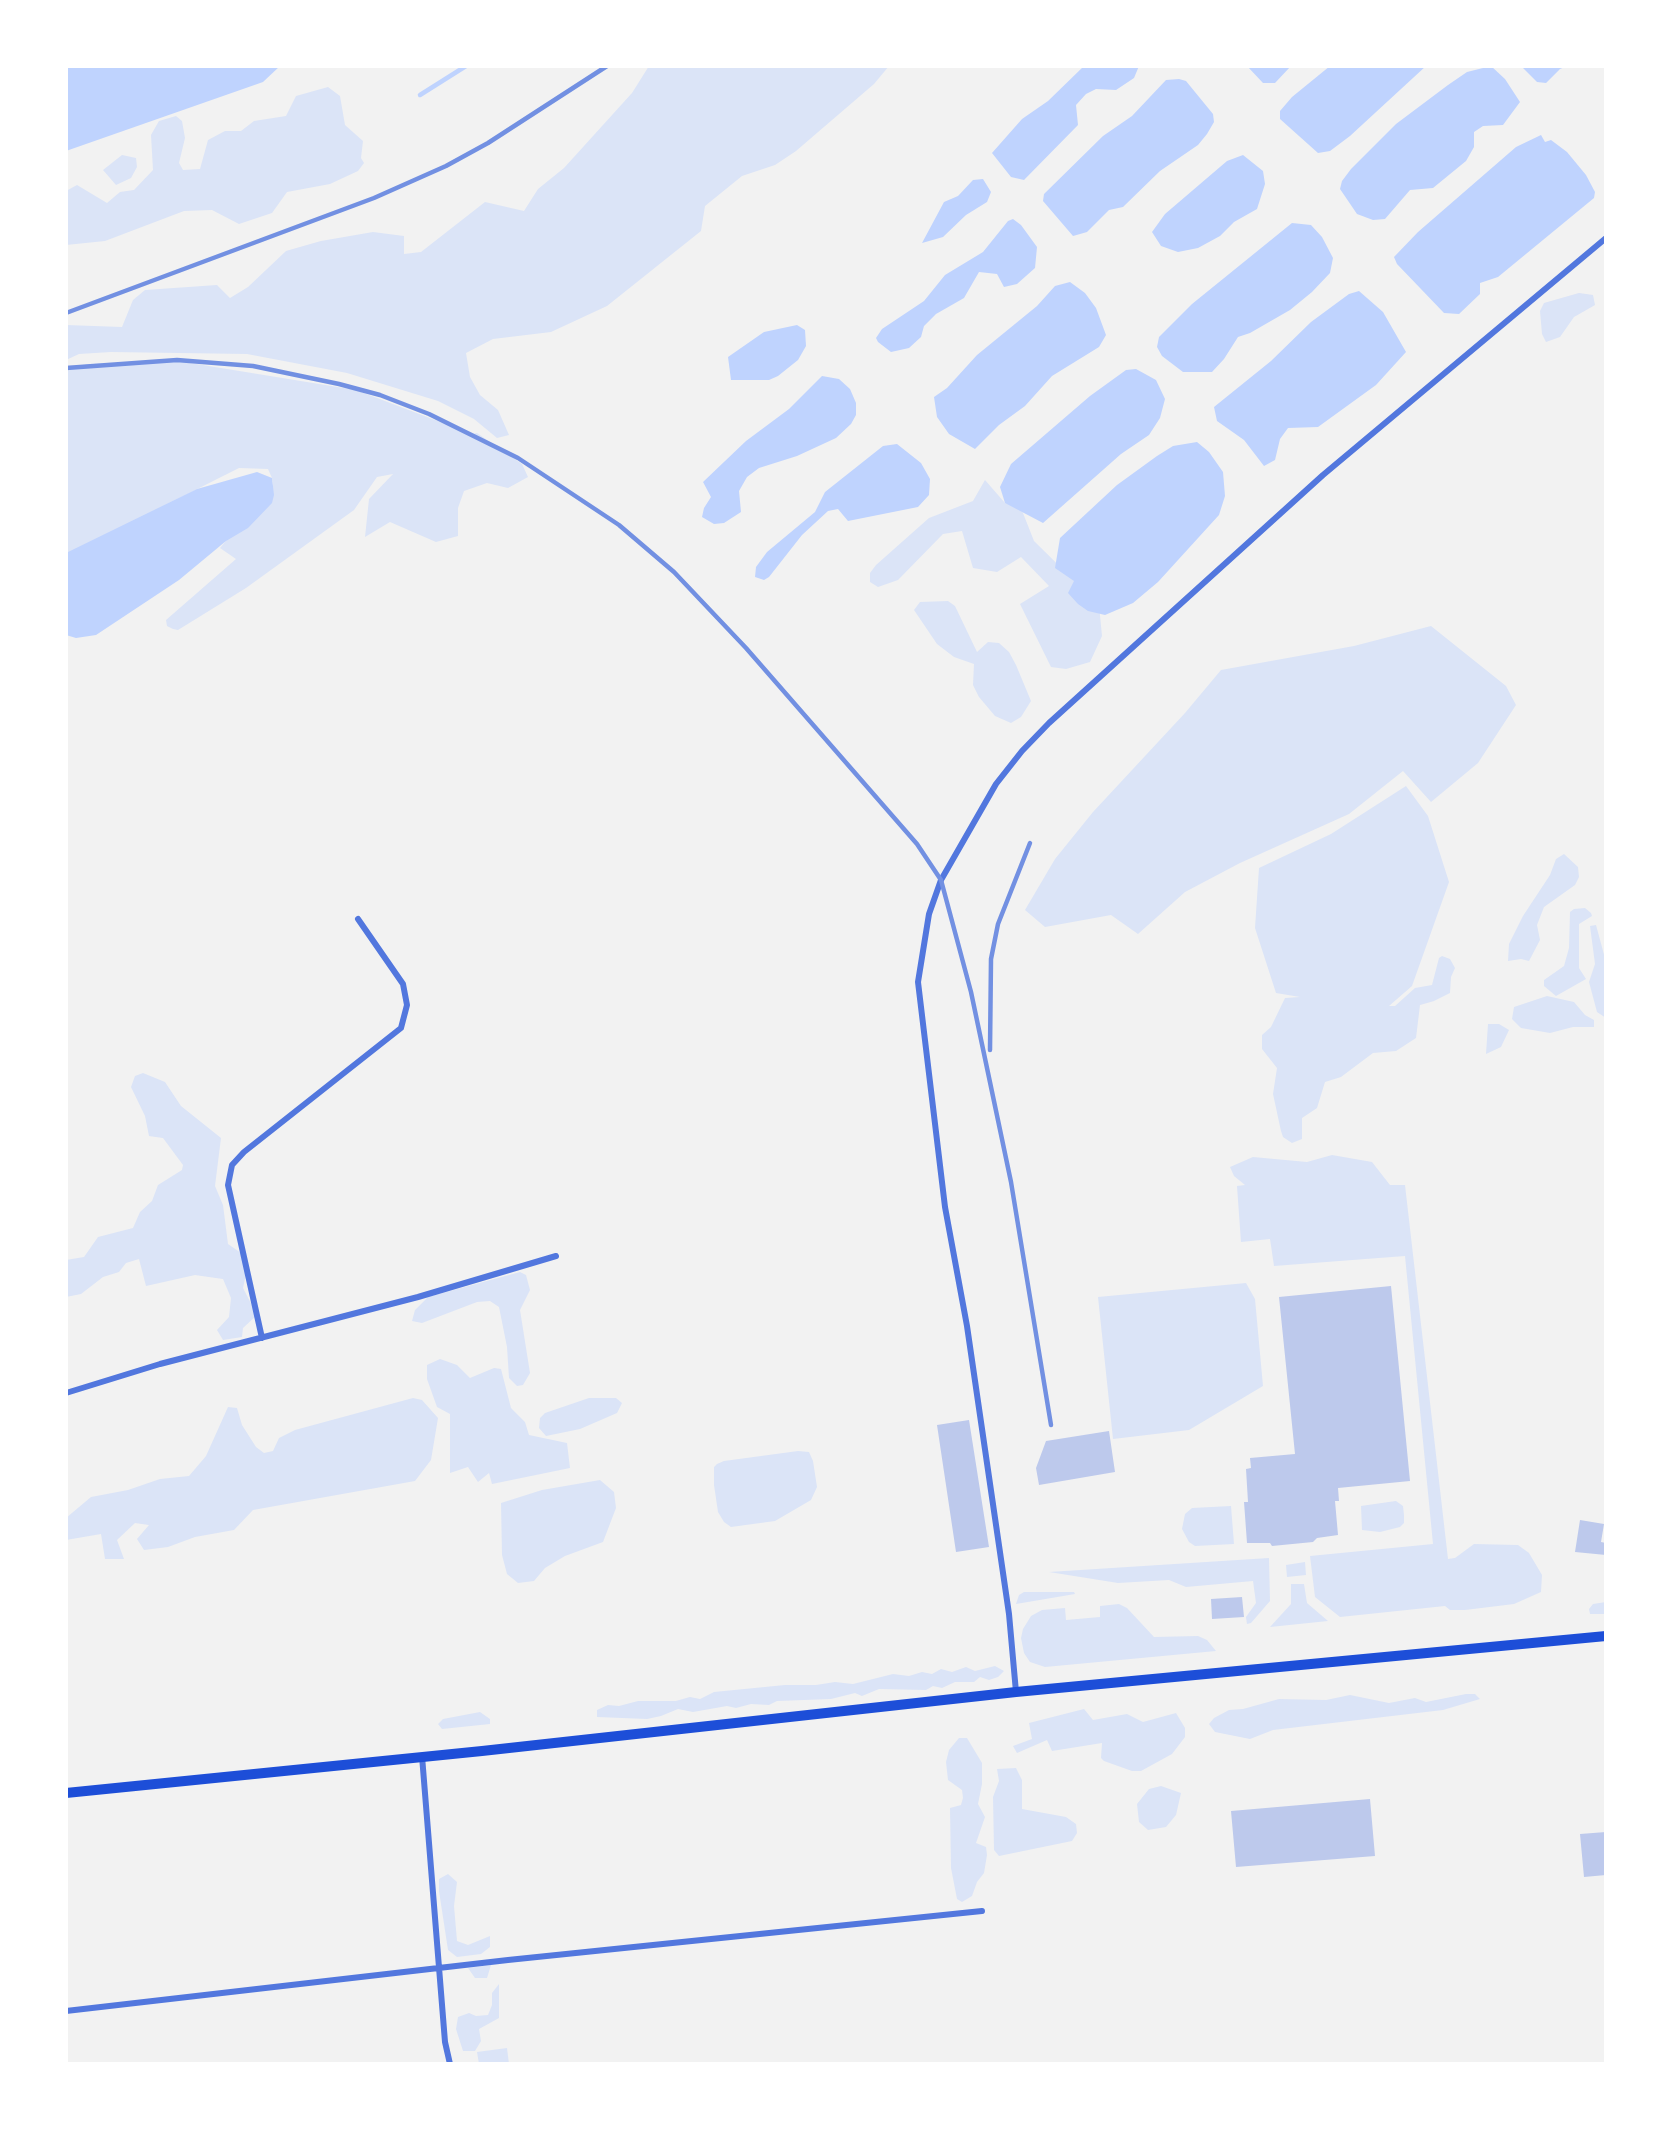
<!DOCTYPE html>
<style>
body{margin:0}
#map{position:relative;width:1672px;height:2130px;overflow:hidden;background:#f2f2f2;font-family:Ubuntu,sans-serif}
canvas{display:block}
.frame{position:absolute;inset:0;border:68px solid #fff;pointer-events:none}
</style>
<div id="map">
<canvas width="1672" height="2130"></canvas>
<div class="frame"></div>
</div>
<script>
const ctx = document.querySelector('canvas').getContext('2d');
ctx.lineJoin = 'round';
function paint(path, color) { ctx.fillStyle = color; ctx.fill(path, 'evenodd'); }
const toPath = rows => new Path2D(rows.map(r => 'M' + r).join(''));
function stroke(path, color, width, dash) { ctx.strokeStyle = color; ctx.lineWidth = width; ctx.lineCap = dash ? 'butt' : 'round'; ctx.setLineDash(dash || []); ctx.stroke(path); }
paint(toPath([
 [649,66,889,66,874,84,796,151,775,165,742,176,705,206,701,231,607,306,551,332,493,339,466,353,470,377,480,395,498,410,509,435,497,438,474,419,438,401,347,373,247,354,111,352,79,354,66,360,66,325,122,327,133,300,145,290,217,285,230,298,248,287,286,251,321,241,373,232,404,236,404,254,421,252,485,202,524,211,538,189,564,168,632,93],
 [328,87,340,96,345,125,363,141,361,158,364,163,358,171,330,184,287,192,272,213,239,224,212,210,184,211,105,241,66,245,66,191,77,185,107,203,120,192,134,190,153,170,151,135,159,121,176,116,182,121,185,138,179,163,183,170,200,169,208,140,225,131,241,131,254,121,286,116,296,96],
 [122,155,136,158,137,167,131,178,116,185,103,170],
 [1579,293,1593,295,1595,305,1574,317,1560,337,1546,342,1542,334,1540,311,1544,303],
 [178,361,356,390,472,434,477,433,522,464,528,477,508,488,487,483,464,491,458,508,458,536,436,542,390,522,365,537,369,499,393,474,377,477,354,510,246,588,178,630,173,629,167,626,166,620,236,559,220,548,273,484,272,478,268,469,239,468,66,555,66,368,88,364],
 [985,480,1005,503,1021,508,1034,541,1099,605,1102,636,1090,662,1066,669,1051,667,1020,604,1049,586,1021,557,997,572,973,568,962,531,943,534,898,580,878,587,870,582,870,573,876,565,929,518,973,501],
 [948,601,955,606,977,652,988,642,999,643,1009,652,1016,665,1031,701,1021,717,1011,723,995,716,979,697,973,685,974,664,954,657,937,644,914,610,920,602],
 [1431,626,1506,686,1516,705,1478,763,1431,802,1403,771,1349,814,1240,863,1185,892,1138,934,1111,915,1045,927,1025,910,1055,859,1093,812,1185,713,1221,670,1354,646],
 [1406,786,1428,816,1449,882,1412,986,1389,1006,1395,1006,1415,988,1432,985,1439,958,1442,956,1450,959,1455,968,1451,977,1450,993,1434,1001,1420,1005,1416,1038,1396,1051,1373,1053,1341,1077,1325,1082,1317,1108,1302,1118,1302,1139,1292,1143,1283,1137,1281,1131,1273,1094,1277,1068,1262,1049,1262,1035,1271,1027,1285,998,1300,997,1276,993,1255,928,1259,868,1331,834],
 [1564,854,1578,867,1579,877,1575,885,1544,907,1537,925,1540,940,1529,961,1521,959,1508,961,1509,944,1523,916,1550,875,1556,859],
 [1585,908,1591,913,1592,916,1579,924,1579,968,1586,979,1556,996,1544,986,1544,980,1564,966,1569,948,1570,912,1574,909],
 [1596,925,1606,962,1606,1018,1597,1012,1589,982,1595,964,1590,926],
 [1547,996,1574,1002,1585,1015,1594,1020,1594,1027,1573,1027,1550,1033,1521,1028,1512,1019,1514,1007],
 [1488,1024,1499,1024,1509,1030,1501,1047,1486,1054],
 [143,1073,165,1082,181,1106,221,1138,215,1186,223,1205,228,1244,241,1253,246,1274,243,1288,257,1315,243,1328,242,1337,223,1340,217,1330,229,1317,231,1298,223,1279,195,1275,146,1286,139,1259,126,1263,119,1272,103,1277,81,1294,66,1297,66,1260,84,1257,98,1237,133,1228,140,1212,152,1201,158,1185,182,1170,183,1165,163,1138,149,1136,145,1116,131,1087,135,1076],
 [1332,1155,1372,1162,1390,1185,1405,1185,1448,1559,1455,1558,1474,1544,1518,1545,1529,1553,1542,1575,1541,1592,1514,1604,1465,1610,1450,1610,1445,1606,1340,1617,1315,1597,1310,1556,1433,1544,1405,1256,1274,1266,1270,1239,1241,1242,1237,1186,1245,1185,1234,1176,1230,1167,1253,1157,1307,1162],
 [520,1272,526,1275,530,1290,520,1310,530,1373,523,1385,517,1386,509,1378,507,1347,499,1307,490,1301,477,1302,422,1323,412,1321,415,1310,428,1297],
 [1246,1283,1255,1299,1263,1386,1189,1430,1113,1439,1098,1297],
 [440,1359,457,1365,470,1378,494,1368,501,1369,511,1408,525,1422,529,1435,567,1443,570,1468,492,1484,489,1473,478,1482,468,1467,450,1473,450,1414,437,1407,427,1379,427,1365],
 [413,1398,422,1400,438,1418,431,1460,415,1481,253,1510,234,1530,195,1537,168,1547,144,1550,137,1539,149,1525,135,1523,117,1540,124,1559,105,1559,101,1534,66,1540,66,1518,91,1497,128,1490,160,1479,189,1476,206,1456,228,1407,237,1408,242,1425,256,1447,264,1453,273,1451,279,1438,295,1430],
 [589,1398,616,1398,622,1403,617,1413,580,1429,546,1436,539,1428,540,1418,545,1413],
 [798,1451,809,1452,813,1461,817,1487,811,1500,775,1521,731,1527,724,1522,718,1512,714,1485,714,1467,717,1464,724,1461],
 [600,1480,614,1492,616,1508,603,1542,565,1556,545,1568,534,1581,518,1583,507,1574,502,1555,501,1503,542,1490],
 [1396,1501,1403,1506,1404,1515,1404,1523,1400,1527,1380,1532,1362,1530,1361,1506],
 [1231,1506,1234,1544,1195,1546,1189,1542,1182,1529,1185,1514,1192,1508],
 [1269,1558,1270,1601,1251,1623,1247,1624,1246,1617,1256,1603,1253,1581,1186,1587,1169,1580,1118,1583,1049,1572],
 [1305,1562,1306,1575,1287,1577,1286,1565],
 [1291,1584,1304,1584,1307,1603,1328,1621,1270,1627,1291,1604],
 [1024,1592,1074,1592,1075,1594,1016,1604,1019,1595],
 [1606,1602,1606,1614,1590,1614,1589,1609,1593,1604],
 [1119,1604,1127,1608,1154,1637,1198,1636,1207,1640,1216,1651,1045,1667,1030,1662,1024,1653,1021,1638,1023,1629,1031,1616,1042,1610,1065,1608,1066,1620,1100,1617,1100,1606],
 [995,1666,1004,1671,998,1677,989,1680,980,1677,974,1682,955,1682,942,1688,933,1686,926,1690,879,1689,862,1696,855,1693,831,1699,777,1701,769,1705,751,1704,736,1708,727,1706,693,1712,678,1709,661,1716,647,1719,597,1717,597,1710,608,1705,619,1706,638,1701,676,1701,690,1697,700,1699,714,1692,785,1685,816,1685,835,1682,853,1684,893,1674,909,1676,922,1672,932,1674,941,1669,952,1672,966,1667,975,1671],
 [1466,1694,1475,1694,1480,1699,1443,1710,1273,1730,1250,1739,1215,1732,1209,1724,1214,1718,1229,1710,1243,1709,1279,1699,1326,1700,1350,1695,1389,1703,1415,1698,1426,1702],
 [1084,1709,1093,1720,1127,1714,1143,1722,1176,1713,1185,1728,1185,1737,1172,1754,1141,1771,1132,1771,1104,1761,1101,1758,1102,1743,1052,1751,1047,1740,1017,1753,1013,1746,1032,1739,1029,1723],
 [480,1712,490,1719,490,1724,442,1729,438,1724,443,1719],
 [959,1738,967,1738,982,1763,982,1784,978,1804,985,1817,976,1843,986,1847,987,1855,984,1873,977,1882,972,1896,962,1902,957,1899,951,1868,950,1808,961,1805,963,1798,962,1790,948,1780,946,1762,949,1750],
 [1016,1768,1022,1780,1022,1809,1066,1817,1076,1824,1077,1833,1072,1841,999,1856,994,1850,993,1797,999,1781,997,1769],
 [1161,1786,1181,1793,1176,1815,1166,1827,1148,1830,1139,1822,1137,1804,1149,1789],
 [448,1874,457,1882,454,1906,457,1941,468,1945,490,1936,490,1947,481,1954,457,1957,448,1950,439,1891,439,1879],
 [491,1965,487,1978,475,1978,468,1968],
 [499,1984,499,2018,479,2029,481,2041,475,2051,463,2051,456,2029,458,2017,469,2013,476,2016,488,2015,492,2005,492,1993],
 [507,2048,509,2064,479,2064,477,2052]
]), '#dbe4f7');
paint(toPath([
 [66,66,280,66,263,82,66,151],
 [1084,66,1139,66,1134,78,1116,90,1096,89,1086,94,1076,105,1078,125,1024,180,1011,177,992,153,1022,119,1048,101],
 [1247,66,1291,66,1275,83,1263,83],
 [1330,66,1426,66,1350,136,1330,151,1318,153,1280,119,1280,111,1292,97],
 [1491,66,1505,79,1520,102,1503,125,1483,126,1474,132,1474,147,1466,161,1433,188,1410,190,1385,219,1373,220,1357,214,1340,189,1342,181,1351,169,1396,124,1448,85,1467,72],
 [1521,66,1567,66,1560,69,1546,83,1537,82],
 [1179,79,1186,81,1213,114,1214,122,1207,134,1198,145,1160,171,1123,207,1109,210,1087,232,1073,236,1043,201,1044,194,1103,136,1132,116,1166,80],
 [1541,135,1545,142,1551,140,1567,152,1586,175,1595,192,1594,198,1498,277,1480,283,1480,294,1459,314,1444,313,1397,264,1394,257,1418,232,1516,147],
 [1243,155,1263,171,1265,184,1257,209,1234,222,1220,236,1198,248,1178,252,1161,246,1152,232,1165,214,1227,161],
 [983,179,991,192,987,202,966,215,943,237,922,243,944,202,958,196,973,180],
 [1013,219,1021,225,1037,247,1035,268,1017,284,1004,287,997,274,979,272,964,298,936,314,924,326,921,337,909,348,891,352,878,342,876,338,882,329,924,301,945,275,983,252,1008,221],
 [1292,223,1311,225,1322,237,1333,258,1330,273,1312,292,1290,310,1250,333,1238,337,1224,359,1212,372,1183,372,1162,356,1157,347,1159,337,1192,304],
 [1070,282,1085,293,1096,308,1106,335,1099,347,1052,376,1025,406,999,425,975,449,949,434,937,417,934,397,947,388,977,355,1037,306,1055,286],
 [1359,291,1383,312,1406,352,1376,385,1318,427,1288,428,1280,439,1275,460,1264,466,1244,440,1217,421,1214,407,1271,361,1311,322,1349,294],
 [797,325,805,330,806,346,798,360,778,376,769,380,731,380,728,357,764,332],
 [1136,369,1156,380,1165,399,1160,418,1149,435,1121,454,1043,523,1005,503,1000,487,1011,464,1090,396,1126,370],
 [822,376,839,379,850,389,856,403,856,415,851,424,836,438,797,456,759,468,747,477,739,491,741,512,724,523,714,524,702,517,704,508,711,497,703,482,746,441,789,409],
 [1197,442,1209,452,1223,472,1225,496,1219,515,1158,582,1133,603,1105,615,1088,611,1078,604,1068,593,1074,581,1055,568,1060,538,1117,485,1157,456,1173,446],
 [897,444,921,463,930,479,929,495,918,507,848,521,838,509,828,511,802,535,769,577,764,580,755,577,756,567,767,552,815,512,825,492,883,446],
 [257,472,272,478,274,495,272,503,248,528,226,541,179,580,96,635,76,638,66,635,66,553,197,489]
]), '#bfd3fe');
stroke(toPath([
 [420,95,466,66]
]), '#bfd3fe', 4.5);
paint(toPath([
 [1391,1286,1410,1481,1338,1488,1339,1501,1335,1501,1338,1535,1317,1538,1313,1542,1272,1546,1270,1543,1247,1543,1244,1502,1248,1502,1246,1469,1251,1468,1250,1458,1295,1454,1279,1297],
 [969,1420,989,1547,956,1552,937,1425],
 [1109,1431,1115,1472,1039,1485,1036,1468,1046,1441],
 [1580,1520,1604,1524,1601,1542,1606,1543,1606,1555,1575,1552],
 [1242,1597,1244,1617,1212,1619,1211,1599],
 [1370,1799,1375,1856,1236,1867,1231,1811],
 [1606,1832,1606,1875,1584,1877,1580,1834]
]), '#bdc9ec');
stroke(toPath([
 [262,1338,228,1185,232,1165,244,1152,401,1028,407,1005,403,984,358,919],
 [66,1393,160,1364,418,1297,556,1256],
 [1016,1692,1009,1614,967,1326,945,1207,918,982,929,914,941,880,996,784,1022,751,1049,723,1323,475,1606,238],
 [422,1756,445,2042,450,2064],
 [66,2011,508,1960,982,1911]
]), '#5277de', 6);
stroke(toPath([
 [66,1793,482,1751,1016,1692,1606,1636]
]), '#1d4ed8', 10);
stroke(toPath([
 [66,313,374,198,446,166,488,143,607,66],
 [66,368,177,360,253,366,339,384,380,395,429,414,518,458,619,525,674,572,746,648,917,844,941,880,971,992,1011,1182,1051,1425],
 [990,1050,991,959,998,924,1030,843]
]), '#7290e2', 4.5);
</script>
